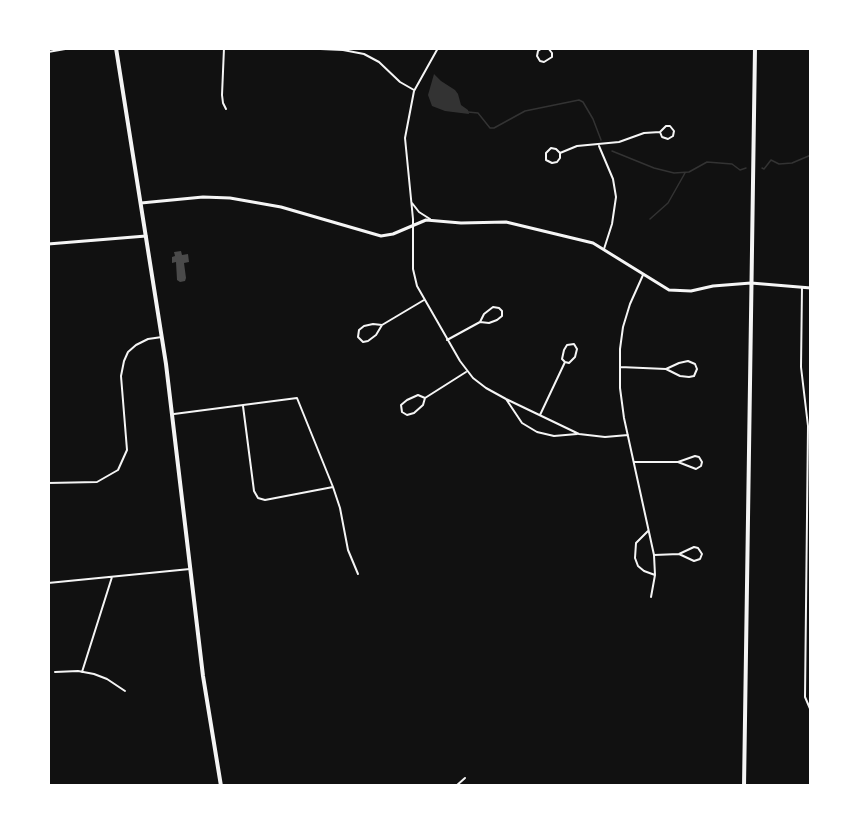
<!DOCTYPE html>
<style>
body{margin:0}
#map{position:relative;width:859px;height:834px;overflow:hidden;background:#111;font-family:Overpass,sans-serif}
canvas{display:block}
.frame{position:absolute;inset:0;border:50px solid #fff;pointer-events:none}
</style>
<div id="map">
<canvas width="859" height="834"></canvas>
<div class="frame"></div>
</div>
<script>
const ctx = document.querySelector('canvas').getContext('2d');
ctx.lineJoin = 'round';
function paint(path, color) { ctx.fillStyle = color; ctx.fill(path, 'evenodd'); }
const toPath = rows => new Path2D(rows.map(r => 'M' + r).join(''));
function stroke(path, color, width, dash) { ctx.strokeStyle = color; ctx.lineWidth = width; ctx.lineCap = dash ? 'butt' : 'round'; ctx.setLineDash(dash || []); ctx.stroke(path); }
paint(toPath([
 [434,74,441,81,455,90,458,94,461,105,468,110,469,114,445,111,432,106,428,95]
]), '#333');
stroke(toPath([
 [468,112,478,113,490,128,494,128,525,111,579,100,583,102,593,119,601,140],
 [612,151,654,168,674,173,689,172,707,162,732,164,740,170,746,168],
 [762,168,764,169,771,160,779,164,792,163,811,155],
 [650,219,668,203,685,173]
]), '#333', 1.5);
paint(toPath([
 [181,251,182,255,188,254,189,262,184,263,186,278,185,281,180,282,177,280,176,262,172,263,172,257,175,256,174,252]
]), '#4a4a4a');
stroke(toPath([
 [224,48,222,95,223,103,226,109],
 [298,48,343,50,364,54,379,62,400,82,414,90],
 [438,48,414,91,405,138,413,219,413,269,417,286,460,361,473,378,486,388,506,399,579,434,605,437,628,435],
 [542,48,538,51,537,56,540,61,544,62,552,57,552,53,548,48],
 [48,52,71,48],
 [599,146,613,179,616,197,612,224,604,249],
 [560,153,560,158,557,162,552,163,546,160,546,153,551,148,556,149,560,153,577,146,619,142,644,133,660,132,662,137,668,139,673,136,674,131,670,126,666,126,660,132],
 [412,203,419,212,430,219],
 [643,275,630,304,623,327,620,349,620,388,624,418,654,555,655,575,651,597],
 [802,287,801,367,808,426,805,697,811,711],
 [382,325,376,335,368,341,363,342,358,337,359,330,364,326,373,324,382,325,424,300],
 [447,340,480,322,484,314,493,307,499,308,502,311,502,316,497,320,489,323,480,322],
 [620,367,666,369,679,363,688,361,695,364,697,369,694,376,689,377,680,376,666,369],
 [425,398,418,395,407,400,401,405,402,412,407,415,414,413,423,405,425,398,466,372],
 [506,399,522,423,537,432,554,436,577,434],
 [243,406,254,491,258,498,265,500,333,487],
 [174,414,297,398,333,487,340,508,348,550,358,574],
 [540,415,565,362,569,363,575,357,577,349,574,344,567,345,564,350,562,359,565,362],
 [634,462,678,462,695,456,699,457,702,462,701,466,696,469,678,462],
 [48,483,97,482,118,470,127,450,121,376,124,361,128,352,136,345,148,339,162,337],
 [648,531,636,543,635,558,638,566,644,571,655,575],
 [654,555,679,554,694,547,698,548,702,554,700,559,694,561,679,554],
 [48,583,190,569],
 [55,672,78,671,94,674,107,679,125,691],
 [82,672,112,577],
 [456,786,465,778]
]), '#f5f5f5', 2);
stroke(toPath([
 [141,203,203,197,230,198,281,207,381,236,393,234,426,220,461,223,506,222,593,243,669,290,691,291,713,286,751,283,811,288],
 [48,244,146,236]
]), '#f5f5f5', 3);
stroke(toPath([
 [116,48,166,364,203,676,221,786],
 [744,786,755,48]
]), '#f5f5f5', 4);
</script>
